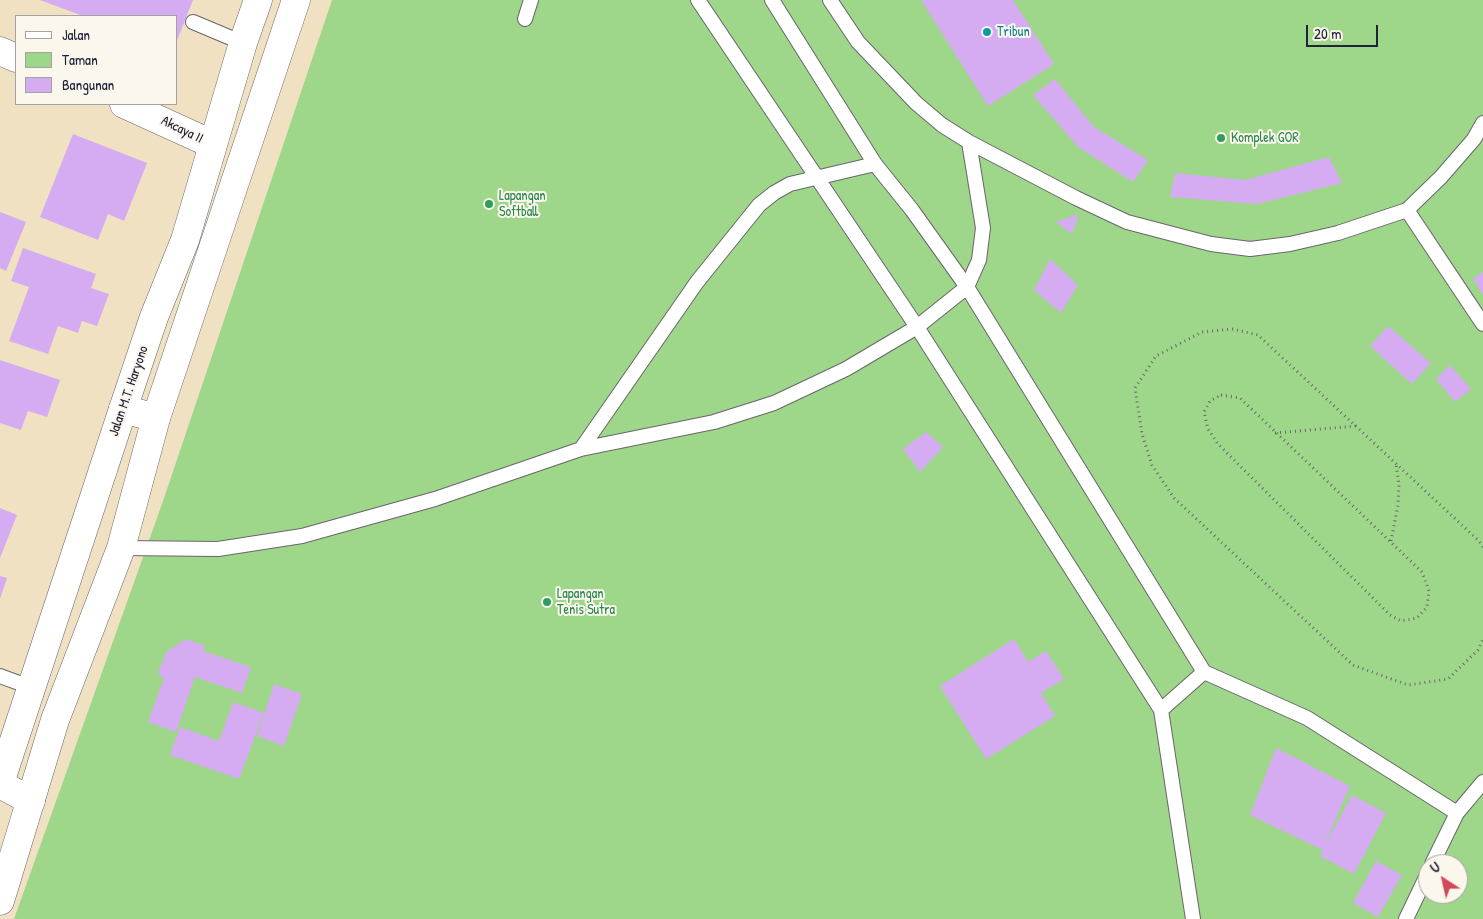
<!DOCTYPE html>
<style>
body{margin:0}
#map{position:relative;width:1483px;height:919px;overflow:hidden;background:#f1e1c3;font-family:"Patrick Hand",sans-serif}
canvas{display:block}
.legend{position:absolute;left:15px;top:15px;width:162px;height:90px;box-sizing:border-box;background:#fbf7ec;border:1px solid #a4a2a5;margin:0;padding:6px 9px;list-style:none;font-size:15px;color:#22223b}
.legend li{display:flex;align-items:center;gap:10px;height:25px}
.legend b{width:25px;border:1px solid #a4a2a5}
.north{position:absolute;left:1418px;top:854px;width:50px;height:50px;box-sizing:border-box;background:#fbf7ec;border:1px solid #a4a2a5;border-radius:50%;rotate:325deg;font-size:14px;font-weight:700;line-height:20px;text-align:center;color:#22223b}
.north::after{content:'';display:block;margin:auto;width:18px;height:22px;background:#d1495b;clip-path:polygon(50% 0,100% 100%,50% 72%,0 100%)}
.scale{position:absolute;left:1306px;top:25px;width:72px;height:22px;box-sizing:border-box;border:2px solid #22223b;border-top:0;padding-left:6px;font-size:15px;line-height:18px;white-space:nowrap;color:#22223b;-webkit-text-stroke:4px #fbf7ec;paint-order:stroke}
</style>
<div id="map">
<canvas width="1483" height="919"></canvas>
<ul class="legend">
<li><b style="height:6px;background:#fff"></b>Jalan</li>
<li><b style="height:14px;background:#9ed78a"></b>Taman</li>
<li><b style="height:14px;background:#d5acf1"></b>Bangunan</li>
</ul>
<div class="north">U</div>
<div class="scale">20 m</div>
</div>
<script>
const ctx = document.querySelector('canvas').getContext('2d');
ctx.lineJoin = 'round';
function paint(path, color) { ctx.fillStyle = color; ctx.fill(path, 'evenodd'); }
const toPath = rows => new Path2D(rows.map(r => 'M' + r).join(''));
function stroke(path, color, width, dash) { ctx.strokeStyle = color; ctx.lineWidth = width; ctx.lineCap = dash ? 'butt' : 'round'; ctx.setLineDash(dash || []); ctx.stroke(path); }
function write(font, color, halo, rows, align = 'center') {
  ctx.font = font + ' "Patrick Hand",sans-serif'; ctx.lineWidth = 4; ctx.setLineDash([]); ctx.textBaseline = 'middle'; ctx.strokeStyle = halo; ctx.fillStyle = color; for (const [text, x, y, turn = 0] of rows) {
    ctx.save(); ctx.translate(x, y); ctx.rotate((+turn || 0) * Math.PI / 180); ctx.textAlign = isNaN(turn) ? turn : align; if (halo) ctx.strokeText(text, 0, 0); ctx.fillText(text, 0, 0); ctx.restore();
  }
}
paint(toPath([
 [332,0,1483,0,1483,919,14,919,163,501],
 [1428,864,1458,864,1458,894,1428,894]
]), '#9ed78a');
paint(toPath([
 [40,0,193,0,176,43,176,16,83,16],
 [921,0,1013,0,1054,64,988,106],
 [1055,79,1094,127,1148,160,1133,182,1078,147,1033,95],
 [73,134,147,163,124,221,108,214,98,240,40,217],
 [1329,157,1342,183,1257,204,1170,197,1175,173,1245,180],
 [0,212,26,222,6,271,0,268],
 [1079,214,1072,234,1056,222],
 [23,248,96,274,91,288,109,294,97,326,82,321,78,333,58,326,48,354,9,341,29,287,11,281],
 [1050,259,1078,285,1061,313,1034,290],
 [1483,272,1483,295,1473,279],
 [1388,326,1431,363,1412,384,1370,346],
 [0,360,60,380,47,417,28,411,21,430,0,423],
 [1450,365,1471,389,1455,402,1436,379],
 [926,432,943,447,920,472,903,449],
 [0,508,17,515,0,558],
 [0,576,7,578,0,599],
 [186,639,205,646,203,651,251,667,242,693,195,677,176,732,148,722,164,678,158,673,167,651],
 [1014,639,1028,662,1046,651,1064,679,1041,693,1055,716,986,759,940,686],
 [274,684,302,694,284,746,257,736],
 [233,702,264,713,239,779,170,755,180,727,219,741],
 [1276,748,1350,786,1324,846,1352,795,1386,813,1354,874,1320,856,1323,850,1250,815],
 [1376,861,1402,875,1378,917,1353,903]
]), '#d5acf1');
const service = toPath([
 [698,0,917,327,1161,710,1193,919],
 [772,0,875,164,912,210,967,287,1204,672,1307,718,1457,813],
 [830,0,858,42,916,103,942,125,969,142,1076,198,1127,222,1211,244,1250,249,1290,244,1338,233,1407,210,1441,177,1474,139,1483,123],
 [525,19,531,0],
 [193,22,243,43],
 [1407,210,1483,324],
 [581,449,697,282,759,205,774,193,790,184,875,164],
 [121,548,218,549,302,536,435,499,581,449,714,422,774,403,846,369,917,327,967,287,979,260,983,228,969,142],
 [0,676,30,687],
 [1161,710,1204,672],
 [1432,864,1457,813,1483,782],
 [1406,919,1428,873]
]);
const minor = toPath([
 [0,51,16,58],
 [124,104,212,144],
 [123,409,156,418],
 [0,784,31,801]
]);
const tertiary = toPath([
 [0,783,123,409,154,317,185,240,243,43,258,0],
 [0,901,55,720,121,548,156,418,296,0]
]);
stroke(service, '#6a656b', 16);
stroke(minor, '#6a656b', 29);
stroke(tertiary, '#6a656b', 29);
stroke(toPath([
 [1221,395,1240,398,1422,572,1429,591,1427,607,1417,618,1401,621,1390,615,1218,444,1208,429,1204,412,1210,401,1221,395],
 [1275,433,1356,426],
 [1391,541,1398,505,1399,484,1396,464],
 [1483,547,1479,541,1258,335,1232,329,1202,332,1156,356,1135,388,1142,434,1152,465,1174,498,1353,665,1408,685,1448,679,1478,650,1483,639]
]), '#6a656b', 3, [1, 4]);
stroke(service, '#fff', 14);
stroke(minor, '#fff', 28);
stroke(tertiary, '#fff', 28);
for (const [x, y, r, color] of [
 [987,32,5,"#0f9aa8"],
 [1221,138,5,"#2e9e5b"],
 [489,204,5,"#2e9e5b"],
 [547,602,5,"#2e9e5b"]
]) { const dot = new Path2D(); dot.arc(x, y, r, 0, 2 * Math.PI); ctx.fillStyle = color; ctx.fill(dot); stroke(dot, '#fbf7ec', 2); }
write('14px', '#0d838f', '#fbf7ec', [
 ["Tribun",997,32]
], 'left');
write('14px', '#22223b', '#fbf7ec', [
 ["Akcaya II",182,130,26],
 ["Jalan M.T. Haryono",129,391,-71]
]);
write('14px', '#27864d', '#fbf7ec', [
 ["Komplek GOR",1231,138],
 ["Lapangan",499,196],
 ["Softball",499,212],
 ["Lapangan",557,594],
 ["Tenis Sutra",557,610]
], 'left');
</script>
